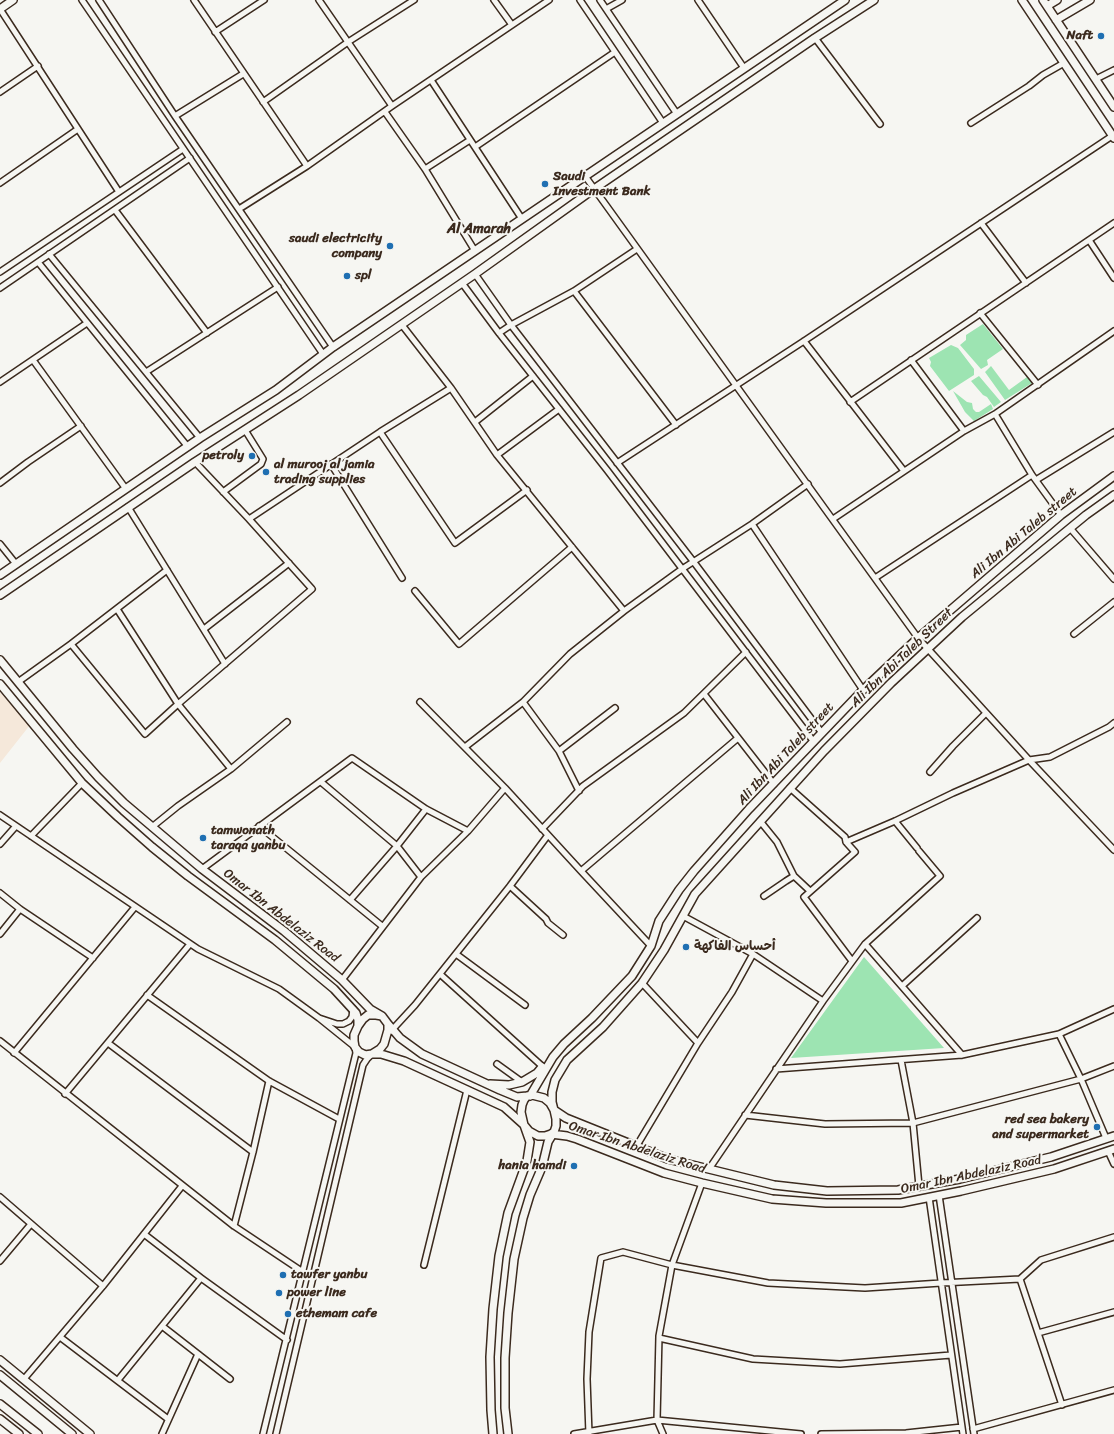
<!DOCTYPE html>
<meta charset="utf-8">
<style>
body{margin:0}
canvas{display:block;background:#f6f6f2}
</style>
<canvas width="1114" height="1434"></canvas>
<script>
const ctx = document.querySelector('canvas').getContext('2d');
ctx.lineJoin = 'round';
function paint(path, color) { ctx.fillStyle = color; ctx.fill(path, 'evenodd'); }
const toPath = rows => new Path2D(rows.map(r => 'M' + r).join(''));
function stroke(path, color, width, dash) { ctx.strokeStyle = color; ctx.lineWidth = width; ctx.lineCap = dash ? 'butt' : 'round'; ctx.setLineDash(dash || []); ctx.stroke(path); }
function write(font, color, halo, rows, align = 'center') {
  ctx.font = font + ' Sriracha,"Playpen Sans Arabic",sans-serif'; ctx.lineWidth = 4; ctx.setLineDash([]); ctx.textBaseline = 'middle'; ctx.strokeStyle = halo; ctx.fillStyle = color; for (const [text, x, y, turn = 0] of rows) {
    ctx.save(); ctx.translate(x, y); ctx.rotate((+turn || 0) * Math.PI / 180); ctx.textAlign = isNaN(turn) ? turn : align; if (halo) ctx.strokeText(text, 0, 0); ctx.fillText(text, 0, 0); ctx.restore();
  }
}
paint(toPath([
 [0,692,30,725,0,763]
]), '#f5e8da');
paint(toPath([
 [983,324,1003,349,987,360,988,365,981,369,960,345,966,340,966,335],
 [951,345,958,348,974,369,974,375,949,391,930,366,931,362,929,358],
 [991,366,1009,390,1027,377,1032,383,1005,400,985,372],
 [979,376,1001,402,994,407,987,397,983,395,971,381],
 [953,391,967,402,972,403,973,409,976,412,979,412,991,404,993,409,974,421,965,412],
 [864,957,944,1048,791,1058]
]), '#9de4b2');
const street = toPath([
 [82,0,323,354],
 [99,0,175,116,333,347],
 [194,0,307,166],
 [319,0,392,106],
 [494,0,512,25],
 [580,0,663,123],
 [600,0,677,114],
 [698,0,744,68],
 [0,9,119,192],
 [606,9,622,0],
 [215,32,264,0],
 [815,38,880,124],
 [1096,79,1114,70],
 [431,80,522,219],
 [0,92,38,66],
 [263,102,348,42,414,0],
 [385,112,425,169,475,251],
 [175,116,243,74],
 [971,123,1029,86,1043,75,1064,63],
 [475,147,615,52],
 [425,169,470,140],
 [585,176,918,638,1029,760,1114,850],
 [0,183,78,129],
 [239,209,307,166,392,106,549,0],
 [115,210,207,333],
 [981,223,1026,283],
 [1089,240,1114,278],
 [49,254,200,438],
 [38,262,188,447],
 [0,272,183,149],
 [475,274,511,325,693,561,822,733],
 [462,283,499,333,607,470,814,742],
 [0,288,190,158],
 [574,291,676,425],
 [980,313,1038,385],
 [402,325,451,388,497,455,624,611],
 [499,333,511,325,574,291,637,249],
 [804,341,904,471],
 [33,360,126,489],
 [911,360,964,431],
 [146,372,278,287],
 [0,382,87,323],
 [850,402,1114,223],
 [995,414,1032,475,1061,515],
 [475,422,533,376],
 [380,432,455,543,527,490],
 [497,455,559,409],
 [195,462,249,519,380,432,451,388],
 [617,463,804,341,1112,136],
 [331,464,402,578],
 [1036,480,1114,432],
 [0,483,28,462,81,426],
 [223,492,261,464,263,459,245,430],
 [128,507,225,664],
 [833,519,964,431,995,414,1114,331],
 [752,524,863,690],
 [1070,528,1114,579],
 [0,544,16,564],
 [875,578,1032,475],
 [415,591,459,644,572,547],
 [117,609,178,704,231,769],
 [204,629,289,563],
 [1074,634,1114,602],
 [71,644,145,734,178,704,312,589,249,519],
 [18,682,71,644,167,570],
 [704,694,774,784],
 [420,702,505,788,581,871,651,946],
 [523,702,559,751,579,791],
 [465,747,523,702,570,654,624,611,682,569,752,524,808,484],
 [559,751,615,708],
 [930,772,953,746,986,713],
 [321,782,397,846,421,877],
 [790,788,845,837,846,842,855,852,804,897,852,961],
 [0,815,198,949,279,989,319,1018],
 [760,821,777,842,794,876,810,891],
 [895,821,917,848],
 [259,826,382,926],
 [152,827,178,806,231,769,287,722],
 [542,829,583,786,684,713,746,652],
 [31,836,82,783],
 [846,842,895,821,953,793,1029,760,1050,757,1109,727,1114,723],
 [0,844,16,826],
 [202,869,352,758,426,809,468,831],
 [581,871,738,738],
 [510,886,546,919,548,923,563,935],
 [0,893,20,909,93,958],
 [764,896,786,881,794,876],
 [350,900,397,846,426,809],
 [683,916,753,954,823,1001],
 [0,934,20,909],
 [865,944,962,1055],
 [456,954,525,1005],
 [440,974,542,1066],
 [342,980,421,877,468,831,505,788],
 [642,983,698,1043],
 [902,986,977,918],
 [147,995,269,1081,339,1119],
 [391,1031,415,1005,510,886,548,835],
 [1059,1034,1081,1079,1106,1138],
 [0,1041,234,1226,303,1272],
 [108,1043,253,1152],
 [14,1053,135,907],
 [901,1060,913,1123,919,1186],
 [497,1064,522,1082],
 [776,1069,962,1055,1059,1034,1114,1009],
 [65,1094,190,944],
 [745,1115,825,1124,913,1123,1081,1079,1114,1066],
 [636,1147,698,1043,732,992,753,954],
 [1108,1151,1114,1164],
 [709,1169,823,1001,865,944,940,876,919,851],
 [939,1195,974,1434],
 [0,1197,103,1286],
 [929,1197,963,1434],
 [234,1226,253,1152,269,1081],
 [144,1234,201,1278,287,1340],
 [0,1261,31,1224],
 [424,1265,467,1090],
 [1020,1279,1062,1405],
 [162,1326,230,1379],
 [1038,1333,1114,1312],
 [60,1337,168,1419],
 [659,1338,753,1359,840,1364,951,1355],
 [24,1379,103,1286,182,1186],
 [118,1380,201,1278],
 [973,1429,1114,1390],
 [162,1434,198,1354],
 [263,1434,356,1053,355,1047,319,1018,337,1024,343,1024,349,1021,352,1017,353,1009],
 [276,1434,363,1065,367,1059,372,1054],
 [574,1434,657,1420,801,1434],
 [589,1434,587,1379,589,1332,601,1258,623,1252,672,1265,768,1283,865,1288,941,1283,1020,1279,1041,1260,1114,1237],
 [663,1434,657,1420,659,1336,672,1265,702,1183],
 [821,1434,906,1433,962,1427]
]);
const secondary = toPath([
 [1022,0,1114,138],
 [1043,0,1114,107],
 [1047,6,1057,0],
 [0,9,13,0],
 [1056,20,1090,0],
 [1114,495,1086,515,962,617,891,683,824,751,695,894,664,950,642,983,603,1027,567,1060,555,1080,552,1092,552,1102,554,1110,566,1118,668,1159,774,1185,827,1191,898,1190,960,1179,1051,1157,1114,1136],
 [0,575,200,438,276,390,333,347,845,0],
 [0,595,195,462,299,395,475,274,594,189,815,38,874,0],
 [0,660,73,749,98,777,124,803,202,869,284,931,342,980,370,1009,382,1016],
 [0,684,82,783,118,817,152,847,188,876,275,940,334,989,356,1013,358,1020,358,1026],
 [368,1015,376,1015,382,1016,388,1024,388,1030,384,1044,380,1049,372,1054,365,1055,359,1052,355,1047,354,1041,354,1035,358,1026,363,1019,368,1015],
 [388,1024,400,1038,422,1054,500,1090,517,1097,527,1096],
 [372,1054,381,1054,404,1061,504,1107,524,1125,530,1142,527,1161,508,1213,499,1256,493,1309,490,1357,491,1410,493,1434],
 [490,1084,509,1085,522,1082,537,1073,542,1067],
 [532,1095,544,1098,550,1103,554,1110,556,1119,556,1126,554,1132,551,1134,545,1136,538,1136,529,1131,524,1125,521,1112,522,1105,524,1100,527,1096,532,1095],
 [530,1096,553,1057,564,1044,592,1018,632,976,651,946,659,921,679,890,694,871,749,809,863,690,918,638,1061,515,1114,476],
 [551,1134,567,1136,577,1139,664,1173,702,1183,772,1199,826,1203,901,1203,961,1191,1054,1169,1114,1149],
 [0,1360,90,1434],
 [0,1375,72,1434],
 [0,1404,38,1434],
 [0,1419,19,1434],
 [508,1434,505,1408,505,1358,508,1313,514,1259,523,1218,530,1195,542,1167,548,1142,554,1132]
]);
stroke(street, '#3b2a1e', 8);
stroke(secondary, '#3b2a1e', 10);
stroke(street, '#f6f6f2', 5);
stroke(secondary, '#f6f6f2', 7);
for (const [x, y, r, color] of [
 [1101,36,4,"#1f6fb2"],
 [545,184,4,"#1f6fb2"],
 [390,246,4,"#1f6fb2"],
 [347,276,4,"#1f6fb2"],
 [252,456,4,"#1f6fb2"],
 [266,472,4,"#1f6fb2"],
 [203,838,4,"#1f6fb2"],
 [686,947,4,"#1f6fb2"],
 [1097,1127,4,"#1f6fb2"],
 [574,1166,4,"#1f6fb2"],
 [283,1275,4,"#1f6fb2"],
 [279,1293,4,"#1f6fb2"],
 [288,1314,4,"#1f6fb2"]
]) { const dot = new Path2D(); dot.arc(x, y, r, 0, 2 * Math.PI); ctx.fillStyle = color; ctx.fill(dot); stroke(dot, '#f6f6f2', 1.5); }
write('bold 13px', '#3b2a1e', '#f6f6f2', [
 ["Naft",1093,36,"right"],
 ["Saudi",553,177],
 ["Investment Bank",553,192],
 ["saudi electricity",382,239,"right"],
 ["company",382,254,"right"],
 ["spl",355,276],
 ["petroly",244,456,"right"],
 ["al murooj al jamia",274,465],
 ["trading supplies",274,480],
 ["tamwonath",211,831],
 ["taraqa yanbu",211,846],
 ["أحساس الفاكهة",694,947],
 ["red sea bakery",1089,1120,"right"],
 ["and supermarket",1089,1135,"right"],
 ["hania hamdi",566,1166,"right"],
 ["tawfer yanbu",291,1275],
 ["power line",287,1293],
 ["ethemam cafe",296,1314]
], 'left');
write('13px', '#3b2a1e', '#f6f6f2', [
 ["Ali Ibn Abi Taleb street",1024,533,-40],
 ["Ali Ibn Abi Taleb Street",902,658,-44],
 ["Ali Ibn Abi Taleb street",786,754,-47],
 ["Omar Ibn Abdelaziz Road",281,916,38],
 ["Omar Ibn Abdelaziz Road",637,1148,18],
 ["Omar Ibn Abdelaziz Road",971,1175,-12]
]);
write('bold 14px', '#3b2a1e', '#f6f6f2', [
 ["Al Amarah",479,229]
]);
</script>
